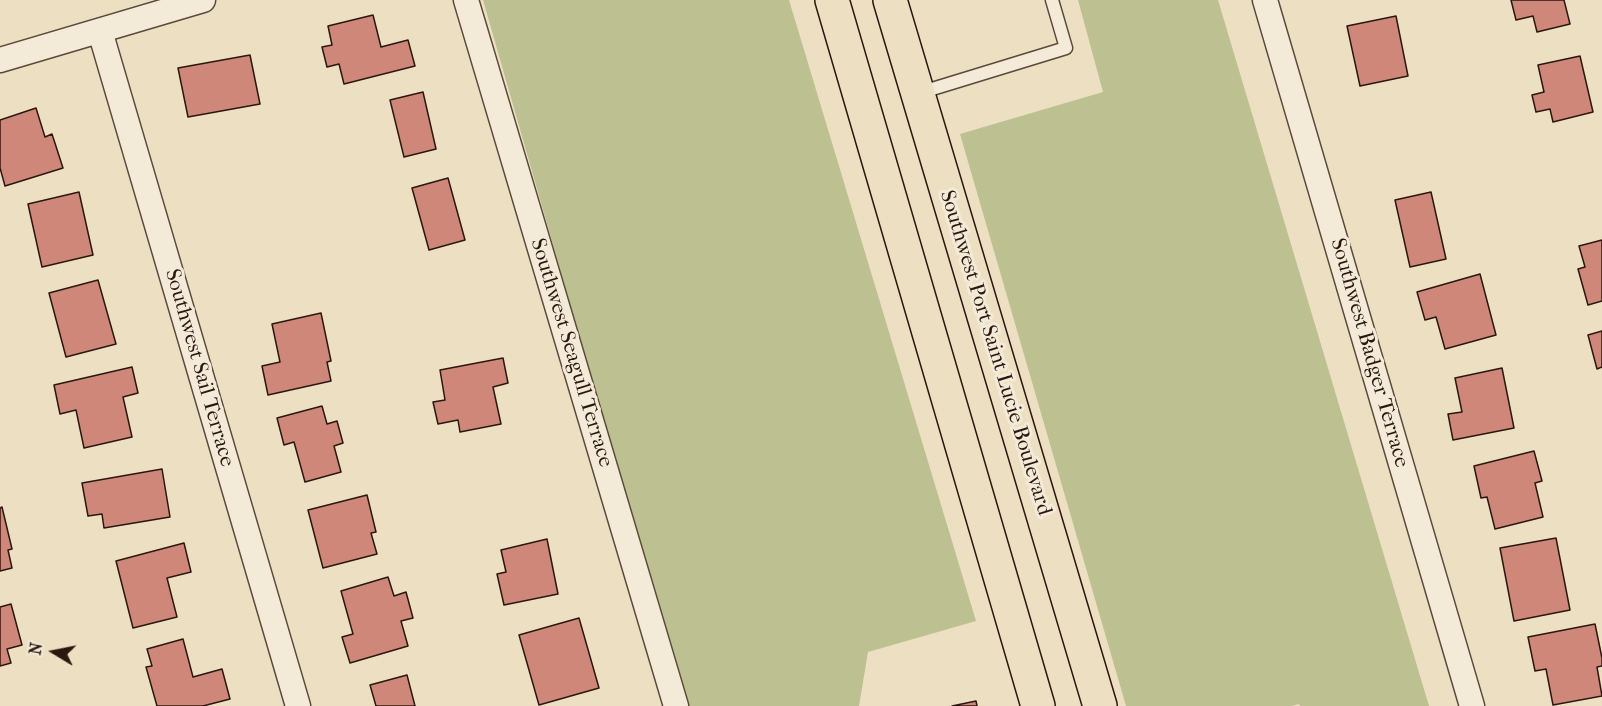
<!DOCTYPE html>
<style>
body{margin:0}
#map{position:relative;width:1602px;height:706px;overflow:hidden;background:#eddfc1;font-family:"IM FELL French Canon",serif}
canvas{display:block}
.north{position:absolute;left:24px;top:622px;width:60px;height:60px;-webkit-text-stroke:4px #f3ead7;paint-order:stroke;rotate:280deg;font-size:16px;font-weight:700;line-height:24px;text-align:center;color:#2a170f}
.north::after{content:'';display:block;margin:auto;width:21px;height:27px;background:#2a170f;clip-path:polygon(50% 0,100% 100%,50% 72%,0 100%)}
</style>
<div id="map">
<canvas width="1602" height="706"></canvas>
<div class="north">N</div>
</div>
<script>
const ctx = document.querySelector('canvas').getContext('2d');
ctx.lineJoin = 'round';
function paint(path, color) { ctx.fillStyle = color; ctx.fill(path, 'evenodd'); }
const toPath = rows => new Path2D(rows.map(r => 'M' + r).join(''));
function stroke(path, color, width, dash) { ctx.strokeStyle = color; ctx.lineWidth = width; ctx.lineCap = dash ? 'butt' : 'round'; ctx.setLineDash(dash || []); ctx.stroke(path); }
function write(font, color, halo, rows, align = 'center') {
  ctx.font = font + ' "IM FELL French Canon",serif'; ctx.lineWidth = 6; ctx.setLineDash([]); ctx.textBaseline = 'middle'; ctx.strokeStyle = halo; ctx.fillStyle = color; for (const [text, x, y, turn = 0] of rows) {
    ctx.save(); ctx.translate(x, y); ctx.rotate((+turn || 0) * Math.PI / 180); ctx.textAlign = isNaN(turn) ? turn : align; if (halo) ctx.strokeText(text, 0, 0); ctx.fillText(text, 0, 0); ctx.restore();
  }
}
paint(toPath([
 [483,0,789,0,976,621,868,652,859,706,685,706],
 [1078,0,1218,0,1429,706,1300,706,1299,704,1292,706,1126,706,960,134,1103,92]
]), '#bdc090');
const building = toPath([
 [1511,0,1564,0,1570,24,1537,32,1533,16,1516,20,1511,0],
 [373,15,381,47,408,40,415,66,344,84,339,64,327,67,322,47,332,45,328,26,373,15],
 [1396,16,1408,76,1360,86,1347,26,1396,16],
 [250,55,260,104,188,117,178,68,250,55],
 [1580,56,1593,112,1553,122,1550,109,1536,112,1532,95,1544,92,1538,65,1580,56],
 [423,92,436,149,404,157,390,100,423,92],
 [36,108,45,137,52,134,63,168,5,186,0,168,0,120,36,108],
 [448,178,465,240,429,250,412,188,448,178],
 [79,192,93,255,42,267,28,204,79,192],
 [1431,192,1446,259,1410,267,1395,200,1431,192],
 [1602,240,1602,301,1588,305,1578,269,1585,267,1579,246,1602,240],
 [1480,274,1496,335,1445,349,1436,317,1425,320,1417,292,1480,274],
 [98,280,116,344,66,357,49,293,98,280],
 [321,313,331,361,327,362,331,381,268,395,262,366,280,362,272,324,321,313],
 [1602,331,1602,367,1597,369,1588,335,1602,331],
 [503,358,508,383,493,387,501,424,460,432,458,420,438,424,433,402,445,400,440,370,503,358],
 [132,367,138,393,123,397,132,437,84,448,76,410,60,414,54,385,132,367],
 [1502,368,1514,428,1453,440,1448,414,1462,412,1455,378,1502,368],
 [322,406,327,424,337,421,343,443,334,446,341,472,305,482,294,442,284,445,277,418,322,406],
 [1534,451,1542,481,1535,483,1543,517,1495,529,1487,497,1481,498,1474,466,1534,451],
 [162,469,170,517,104,528,102,514,88,516,82,483,162,469],
 [367,495,376,532,371,533,377,554,323,568,308,510,367,495],
 [2,507,12,549,8,550,12,568,0,571,0,508,2,507],
 [1556,538,1570,610,1514,621,1500,548,1556,538],
 [547,539,558,594,504,605,497,574,506,572,501,550,547,539],
 [184,543,191,572,167,578,177,617,133,628,116,561,184,543],
 [388,577,394,596,406,592,413,618,401,621,408,646,350,663,342,637,353,634,341,591,388,577],
 [11,604,22,645,7,649,11,663,0,666,0,607,11,604],
 [579,618,599,688,539,705,519,635,579,618],
 [1595,624,1602,658,1602,666,1597,667,1602,696,1553,705,1546,669,1535,671,1528,637,1595,624],
 [183,639,193,677,222,669,230,699,203,706,157,706,146,667,152,666,147,649,183,639],
 [407,675,415,706,376,706,370,685,407,675],
 [976,701,977,706,952,706,976,701]
]);
paint(building, '#cf8779');
stroke(building, '#2a170f', 1.5);
const service = toPath([
 [919,93,1066,48,1052,0]
]);
const minor = toPath([
 [466,0,676,706],
 [1265,0,1472,706],
 [100,31,298,706],
 [0,60,203,0]
]);
const primary = toPath([
 [832,0,1038,706],
 [890,0,1100,706]
]);
stroke(service, '#5b493c', 15);
stroke(minor, '#5b493c', 27);
stroke(primary, '#2a170f', 36);
stroke(service, '#f3ead7', 12);
stroke(minor, '#f3ead7', 24);
stroke(primary, '#eddfc1', 33);
write('21px', '#2a170f', '#f3ead7', [
 ["Southwest Seagull Terrace",571,353,73],
 ["Southwest Port Saint Lucie Boulevard",995,353,73],
 ["Southwest Badger Terrace",1369,353,74],
 ["Southwest Sail Terrace",199,368,74]
]);
</script>
